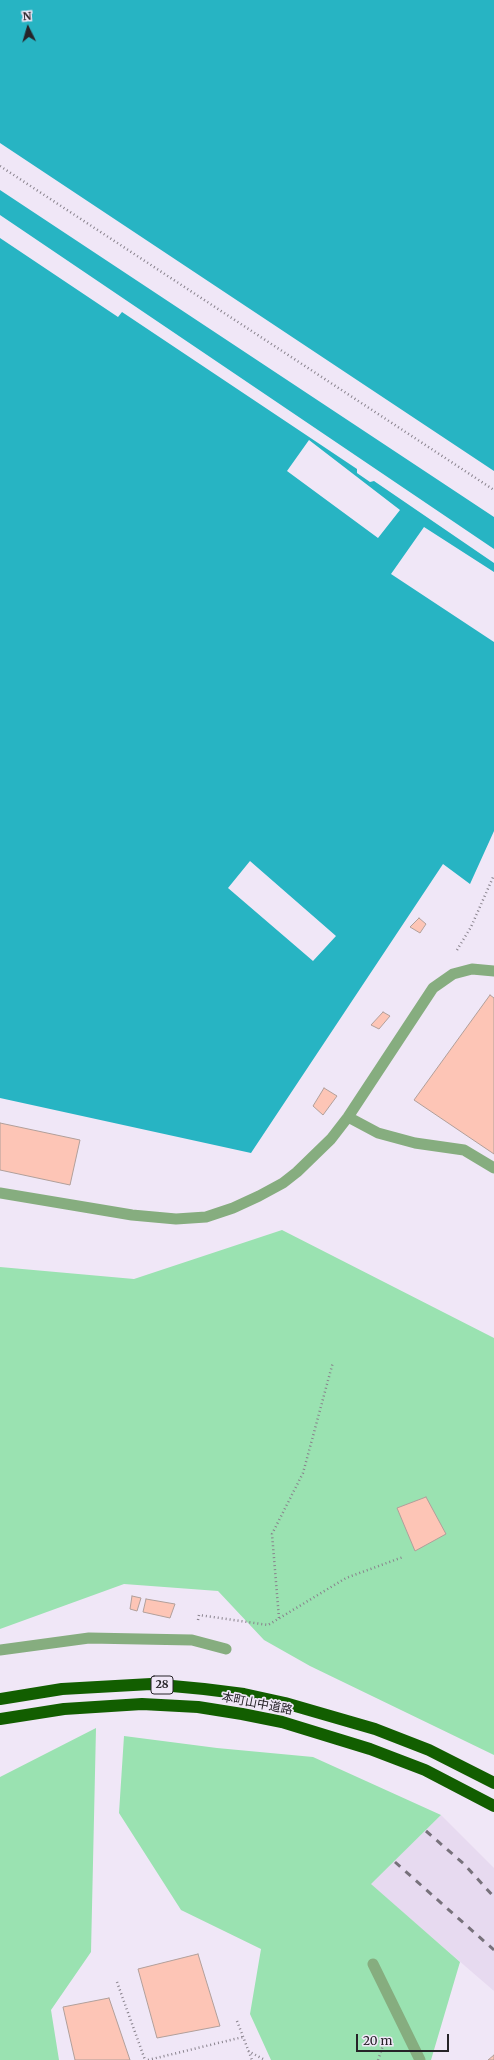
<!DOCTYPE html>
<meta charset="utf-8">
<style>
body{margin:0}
#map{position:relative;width:494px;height:2060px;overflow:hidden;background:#f0e7f7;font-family:Merriweather,serif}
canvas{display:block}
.north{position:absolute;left:8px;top:8px;width:40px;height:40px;-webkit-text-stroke:3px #f0e7f7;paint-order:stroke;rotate:355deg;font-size:11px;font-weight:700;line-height:16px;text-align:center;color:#262328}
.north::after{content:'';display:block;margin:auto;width:14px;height:18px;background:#262328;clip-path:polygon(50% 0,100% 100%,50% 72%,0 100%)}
.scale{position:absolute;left:356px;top:2034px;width:93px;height:18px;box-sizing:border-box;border:2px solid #262328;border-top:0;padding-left:5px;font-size:12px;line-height:14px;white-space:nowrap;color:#262328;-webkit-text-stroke:3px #f0e7f7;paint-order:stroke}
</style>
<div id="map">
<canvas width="494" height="2060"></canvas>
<div class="north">N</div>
<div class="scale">20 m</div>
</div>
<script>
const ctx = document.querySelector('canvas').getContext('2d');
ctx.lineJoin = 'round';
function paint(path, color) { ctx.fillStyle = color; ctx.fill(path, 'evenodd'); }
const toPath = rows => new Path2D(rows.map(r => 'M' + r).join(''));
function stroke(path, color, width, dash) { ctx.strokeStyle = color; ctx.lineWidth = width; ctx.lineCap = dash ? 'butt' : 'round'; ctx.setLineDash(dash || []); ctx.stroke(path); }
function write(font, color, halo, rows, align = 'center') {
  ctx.font = font + ' Merriweather,"Noto Sans JP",serif'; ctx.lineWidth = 3.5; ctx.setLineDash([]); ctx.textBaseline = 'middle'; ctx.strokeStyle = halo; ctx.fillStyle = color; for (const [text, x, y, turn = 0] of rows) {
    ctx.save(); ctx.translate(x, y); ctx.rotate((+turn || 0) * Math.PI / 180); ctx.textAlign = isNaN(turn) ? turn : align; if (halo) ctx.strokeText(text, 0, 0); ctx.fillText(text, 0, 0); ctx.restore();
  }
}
paint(toPath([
 [441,1815,494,1868,494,1991,370,1884]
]), '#e7daf0');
paint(toPath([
 [282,1230,494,1338,494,1755,310,1666,264,1640,218,1591,124,1584,0,1629,0,1267,134,1279],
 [96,1728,91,1952,51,2010,59,2060,0,2060,0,1777],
 [124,1736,217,1748,313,1757,441,1815,371,1884,460,1962,431,2060,271,2060,250,2014,261,1949,181,1910,119,1813]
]), '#9ae2b1');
paint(toPath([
 [0,0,494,0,494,471,0,143],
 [0,190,494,517,494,549,0,215],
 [0,238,118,317,122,312,357,469,357,473,370,482,374,481,494,563,494,572,424,527,391,574,494,642,494,831,470,884,443,864,251,1153,0,1098],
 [309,440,400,510,378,538,287,471],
 [250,861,336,936,313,961,228,888]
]), '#27b4c3');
const building = toPath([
 [419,918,426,924,420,933,410,927,419,918],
 [490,995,494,998,494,1154,414,1100,490,995],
 [383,1012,390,1016,379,1029,371,1025,383,1012],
 [324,1088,337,1096,323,1115,313,1106,324,1088],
 [0,1123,80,1140,70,1185,0,1170,0,1123],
 [426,1497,446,1534,415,1551,397,1508,426,1497],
 [132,1596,141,1598,137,1611,130,1609,132,1596],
 [146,1599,175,1604,170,1618,143,1612,146,1599],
 [198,1954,220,2026,157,2038,138,1969,198,1954],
 [109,1998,130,2060,75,2060,63,2007,109,1998],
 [494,2055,494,2060,488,2060,494,2055]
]);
paint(building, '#fdc5b6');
stroke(building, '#b19f9a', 1);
stroke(toPath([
 [0,166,494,490],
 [457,950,471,927,494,875],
 [279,1618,272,1534,303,1473,333,1362],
 [198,1620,199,1615,268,1625,346,1578,403,1557],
 [117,1982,145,2060],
 [237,2021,252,2060],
 [248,2051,265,2060],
 [148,2060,243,2037],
 [378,2060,385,2040]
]), '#88828c', 2.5, [1, 3]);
stroke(toPath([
 [348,1117,378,1133,415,1143,464,1150,494,1168],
 [0,1193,132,1215,176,1219,206,1217,233,1208,259,1196,283,1183,297,1172,331,1139,348,1117,433,988,453,974,472,969,494,971]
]), '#86ad7f', 11);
stroke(toPath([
 [0,1650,89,1638,192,1640,226,1649],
 [373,1964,420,2060]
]), '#86ad7f', 11);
stroke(toPath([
 [0,1699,62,1689,151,1684,204,1689,244,1694,285,1703,375,1729,429,1750,494,1783],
 [0,1719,64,1709,142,1704,198,1707,242,1714,282,1722,370,1749,425,1770,494,1806]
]), '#125e00', 12);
stroke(toPath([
 [426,1831,464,1864,494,1897],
 [395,1862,494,1950]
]), '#77717b', 3, [7, 7]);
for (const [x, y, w] of [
 [162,1685,22]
]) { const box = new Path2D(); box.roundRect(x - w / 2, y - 9, w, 18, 3); ctx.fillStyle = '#f0e7f7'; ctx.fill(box); stroke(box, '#262328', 1); }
write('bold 11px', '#262328', null, [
 ["28",162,1685]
]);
write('12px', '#262328', '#f0e7f7', [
 ["本町山中道路",257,1704,11]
]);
</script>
